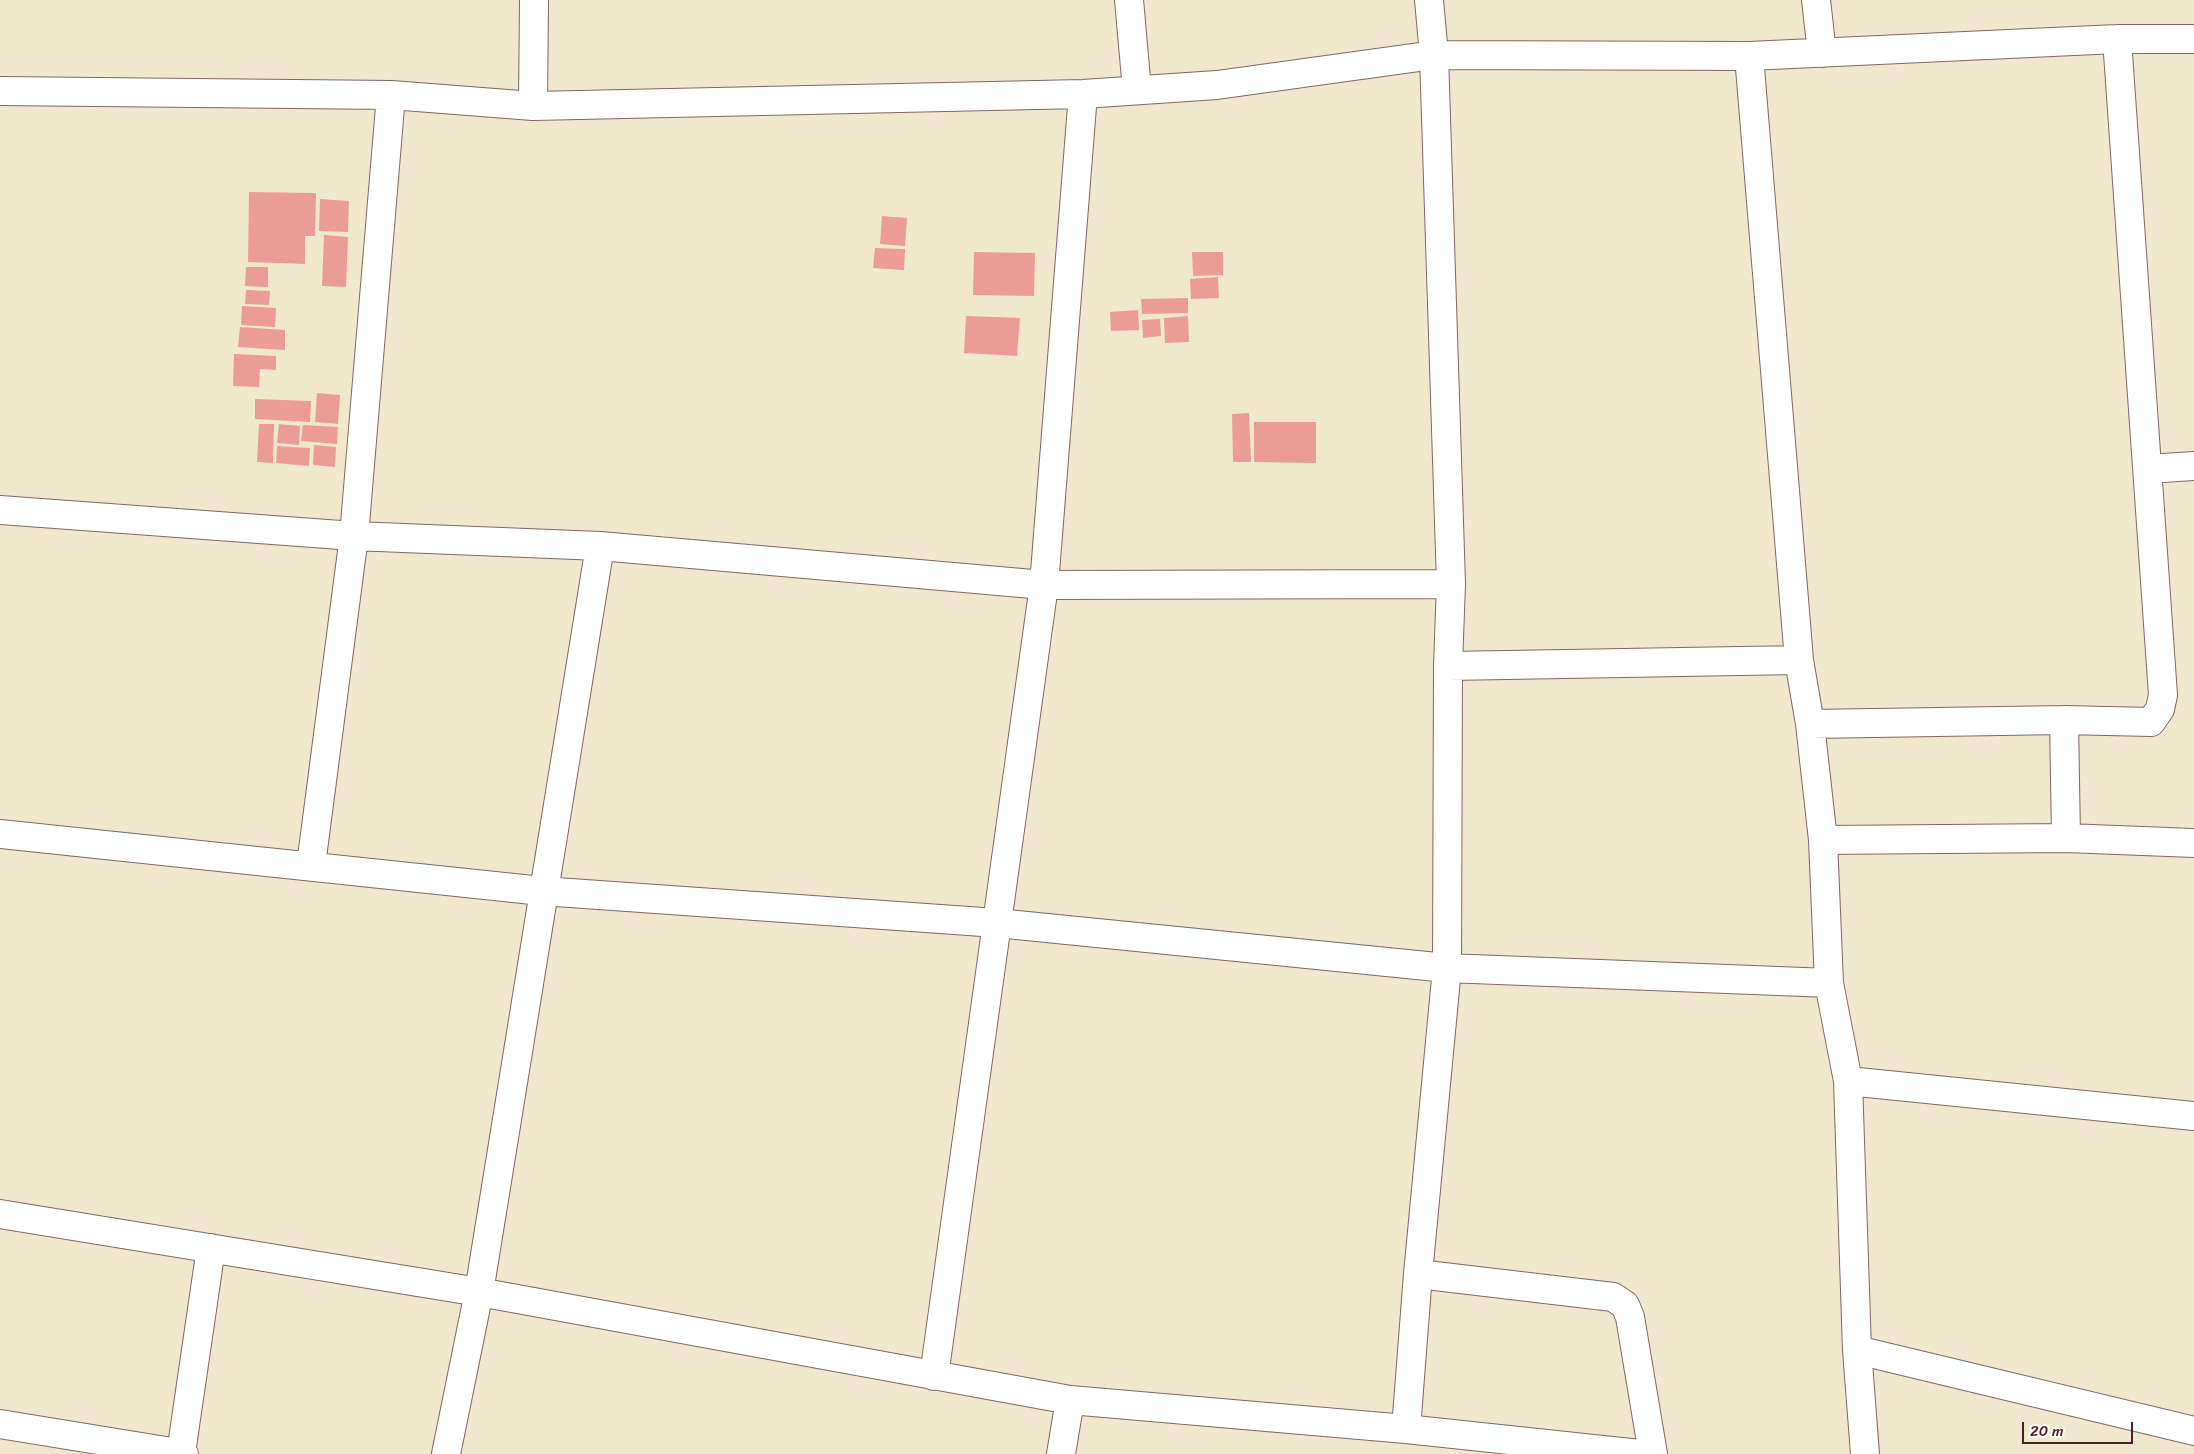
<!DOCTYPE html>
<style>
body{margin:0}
#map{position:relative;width:2194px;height:1454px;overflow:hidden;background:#efe8cd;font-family:Sriracha,sans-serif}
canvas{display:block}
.scale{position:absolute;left:2022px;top:1422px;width:111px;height:22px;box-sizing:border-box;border:2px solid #4a1f2b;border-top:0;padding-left:6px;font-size:15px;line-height:18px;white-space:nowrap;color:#4a1f2b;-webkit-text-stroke:4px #fdfcf7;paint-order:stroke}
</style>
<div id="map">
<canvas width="2194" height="1454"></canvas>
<div class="scale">20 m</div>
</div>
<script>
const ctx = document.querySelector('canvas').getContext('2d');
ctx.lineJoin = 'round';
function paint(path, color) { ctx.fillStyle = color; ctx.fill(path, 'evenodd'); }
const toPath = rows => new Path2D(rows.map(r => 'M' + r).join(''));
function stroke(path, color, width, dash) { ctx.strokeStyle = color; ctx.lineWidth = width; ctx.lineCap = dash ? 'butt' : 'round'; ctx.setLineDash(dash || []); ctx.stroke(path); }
paint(toPath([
 [249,192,316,193,315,236,305,236,305,264,248,262],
 [320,199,349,201,348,232,319,231],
 [882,216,907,218,905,246,880,244],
 [324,235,348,237,346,287,322,286],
 [875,248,905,249,904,270,873,268],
 [974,252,1035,253,1034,296,973,295],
 [1192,252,1223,252,1223,275,1193,276],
 [246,267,268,267,268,287,245,286],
 [1218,277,1219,298,1191,299,1190,279],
 [246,290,270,291,269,305,245,304],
 [1188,298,1188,313,1142,314,1141,299],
 [242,306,276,308,275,327,241,325],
 [1138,310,1139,330,1111,331,1110,312],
 [966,316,1020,318,1017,356,964,353],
 [1188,316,1189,342,1165,343,1164,318],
 [1160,319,1161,336,1143,338,1142,320],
 [240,327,285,330,285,350,238,347],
 [234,354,276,356,276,370,260,369,259,387,233,386],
 [317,393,340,395,338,424,315,422],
 [255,399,311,401,310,422,255,419],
 [1249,413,1251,462,1233,462,1232,414],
 [1254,422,1316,422,1316,463,1254,462],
 [259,424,274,424,273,463,257,462],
 [279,424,300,426,299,445,277,443],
 [303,425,338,427,337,444,301,441],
 [314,445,336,447,335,467,313,465],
 [277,446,310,448,309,466,276,463]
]), '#eb9c95');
const minor = toPath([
 [1129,0,1137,90],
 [1816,0,1822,53],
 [1749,56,1799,660,1810,724,1823,840,1829,983,1848,1081,1857,1350,1865,1454],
 [0,91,391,95,533,106,1083,94,1217,85,1434,55,1749,56,2117,39,2194,39],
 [533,106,534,0],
 [2148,469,2194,466],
 [0,510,354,536,600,546,1044,585,1451,584],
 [1448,666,1799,660],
 [2064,720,2066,838],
 [1810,724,2064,720,2151,722,2160,709,2163,695,2117,39],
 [0,834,542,891,997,923,1447,968,1829,983],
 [1823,840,2066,838,2194,843],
 [311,865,354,536,391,95],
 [1848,1081,2194,1116],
 [0,1214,479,1292,1070,1400,1406,1429,1640,1454],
 [1418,1274,1613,1297,1625,1305,1630,1317,1653,1454],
 [1857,1350,2194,1431],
 [934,1376,1044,585,1083,94],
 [0,1424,184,1454],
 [1406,1429,1418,1274,1447,968,1448,666,1451,584,1434,55,1429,0],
 [181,1453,211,1248],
 [446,1454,479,1292,600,546],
 [1061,1454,1070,1400]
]);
stroke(minor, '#846564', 30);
stroke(minor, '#fff', 28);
</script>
